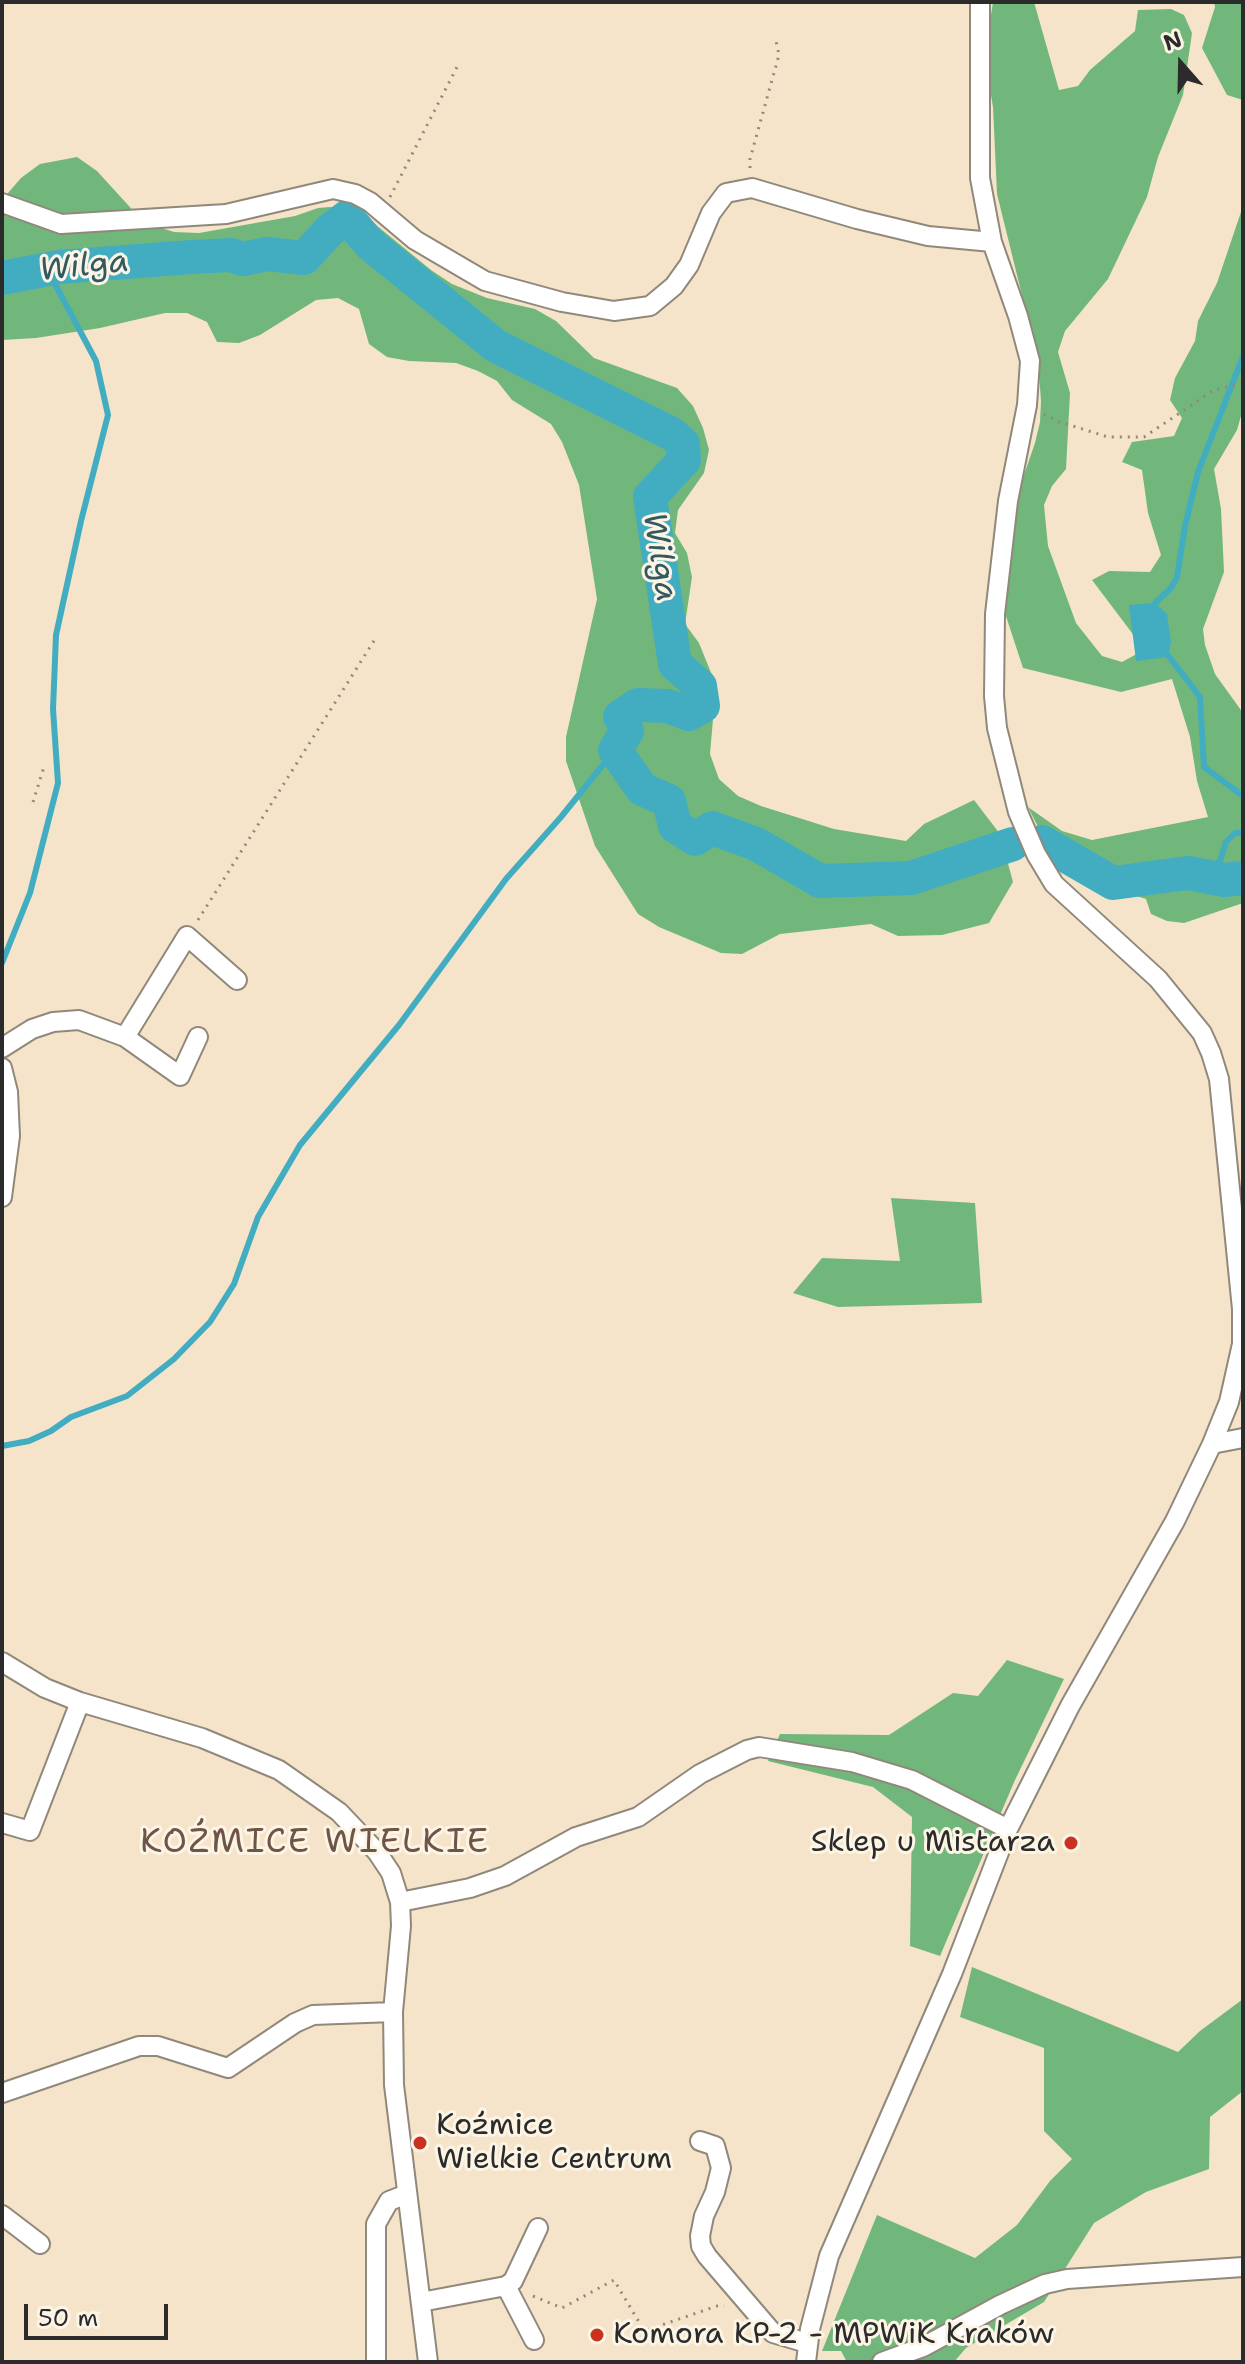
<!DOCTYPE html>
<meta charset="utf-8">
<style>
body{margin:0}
#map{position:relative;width:1245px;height:2364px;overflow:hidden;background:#f6e4ca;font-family:"Shantell Sans",sans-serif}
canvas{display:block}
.frame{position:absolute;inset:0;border:4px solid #2b2b2b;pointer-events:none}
.north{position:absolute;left:1141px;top:24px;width:80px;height:80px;-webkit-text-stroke:6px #fcf5e5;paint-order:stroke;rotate:340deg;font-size:22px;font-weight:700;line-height:32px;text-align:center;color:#2b2b2b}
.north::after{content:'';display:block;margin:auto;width:28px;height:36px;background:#2b2b2b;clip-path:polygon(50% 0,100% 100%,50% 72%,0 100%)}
.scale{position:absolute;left:24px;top:2304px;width:144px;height:36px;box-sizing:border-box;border:4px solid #2b2b2b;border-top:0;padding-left:10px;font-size:24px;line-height:28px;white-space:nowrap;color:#2b2b2b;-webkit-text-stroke:6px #fcf5e5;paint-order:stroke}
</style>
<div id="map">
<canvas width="1245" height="2364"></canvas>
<div class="frame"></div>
<div class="north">N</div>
<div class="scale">50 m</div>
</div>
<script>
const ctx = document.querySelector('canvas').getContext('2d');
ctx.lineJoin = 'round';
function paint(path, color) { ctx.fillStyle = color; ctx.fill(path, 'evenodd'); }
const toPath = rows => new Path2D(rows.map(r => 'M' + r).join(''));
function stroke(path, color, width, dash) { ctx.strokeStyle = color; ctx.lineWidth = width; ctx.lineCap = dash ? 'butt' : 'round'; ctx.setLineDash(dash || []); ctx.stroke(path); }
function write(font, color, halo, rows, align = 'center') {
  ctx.font = font + ' "Shantell Sans",sans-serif'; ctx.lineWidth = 6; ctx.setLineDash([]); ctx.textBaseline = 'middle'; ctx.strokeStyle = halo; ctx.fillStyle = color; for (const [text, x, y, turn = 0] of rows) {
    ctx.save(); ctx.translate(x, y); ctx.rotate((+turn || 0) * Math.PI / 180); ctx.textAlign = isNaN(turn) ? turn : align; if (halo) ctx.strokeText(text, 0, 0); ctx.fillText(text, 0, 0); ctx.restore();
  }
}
paint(toPath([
 [993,2,1034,2,1059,90,1078,86,1090,70,1135,31,1138,10,1171,9,1184,15,1192,33,1183,95,1158,157,1147,197,1108,279,1065,331,1058,352,1070,393,1066,469,1052,486,1044,505,1048,546,1076,623,1102,656,1122,662,1142,651,1132,633,1092,580,1109,571,1150,572,1161,555,1148,513,1142,470,1122,462,1132,442,1174,436,1182,418,1170,400,1175,378,1195,341,1198,321,1217,283,1243,206,1243,409,1237,430,1214,469,1221,509,1224,572,1203,629,1205,645,1215,674,1243,713,1243,903,1184,923,1167,921,1151,914,1146,899,1130,894,1113,895,1081,881,1047,845,1028,807,1062,831,1092,840,1208,817,1197,781,1190,737,1172,679,1121,692,1023,668,1004,610,1014,504,1035,443,1040,422,1041,401,1038,360,997,194,993,107,988,78,986,48],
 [1214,2,1243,2,1243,100,1227,95,1202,48,1215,7],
 [77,157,97,171,139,217,149,224,174,232,199,233,295,216,318,208,330,207,354,212,365,216,431,270,452,284,487,298,535,309,556,321,594,358,677,388,693,406,703,428,709,450,704,473,678,510,675,533,687,553,692,577,685,624,699,643,716,685,710,754,719,779,738,796,761,806,834,829,906,841,924,824,974,800,1000,834,1013,882,989,923,942,935,898,936,871,924,780,934,742,954,721,953,659,927,638,914,595,846,566,761,566,737,597,599,579,485,562,442,551,424,512,400,497,381,478,371,456,363,409,361,387,357,369,344,359,309,338,298,316,300,260,335,239,343,217,342,207,322,187,313,165,313,100,328,36,338,2,340,2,200,21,178,40,164],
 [891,1198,975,1203,982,1303,838,1307,793,1293,822,1258,900,1261],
 [1007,1660,1064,1679,1015,1780,940,1956,910,1946,912,1817,873,1787,768,1761,780,1734,889,1735,953,1693,978,1696],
 [972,1967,1178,2052,1200,2031,1243,1999,1243,2091,1210,2117,1209,2169,1146,2192,1094,2223,1044,2302,966,2348,954,2362,847,2362,841,2351,822,2351,877,2215,975,2258,1017,2225,1050,2181,1072,2159,1044,2131,1044,2048,960,2017]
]), '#71b77c');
paint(toPath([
 [1155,603,1167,614,1171,642,1168,657,1136,661,1129,605]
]), '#42adc1');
stroke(toPath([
 [1155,610,1155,603,1171,588,1177,577,1185,526,1198,472,1243,356],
 [1164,650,1200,697,1204,767,1243,796],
 [1200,874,1220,861,1226,842,1235,833,1243,833],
 [2,963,30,893,58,783,53,709,56,635,81,521,108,415,96,361,47,269],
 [2,1446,29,1441,51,1431,71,1417,127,1396,174,1359,210,1322,234,1284,258,1217,300,1145,399,1025,506,879,561,817,615,750]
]), '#42adc1', 6);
stroke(toPath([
 [2,278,59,267,192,257,231,255,243,259,267,254,304,258,330,230,347,217,370,244,496,346,672,434,683,444,684,460,650,497,675,664,700,686,703,706,689,714,668,706,638,705,620,717,627,731,615,750,642,789,669,801,675,826,695,839,712,828,756,844,820,881,911,878,1013,844],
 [1042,842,1113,883,1188,873,1224,880,1243,878]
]), '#42adc1', 34);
const minor = toPath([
 [2,203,61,224,226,214,333,189,355,194,370,202,415,240,485,281,562,302,614,311,650,306,674,286,689,265,711,213,726,193,752,188,857,219,928,236,992,242],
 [125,1037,180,1076,198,1037],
 [2,1048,32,1029,53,1022,79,1020,125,1037,187,936,237,980],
 [2,1068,8,1092,10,1136,2,1197],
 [1212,1444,1243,1438],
 [2,1662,45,1688,80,1702,202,1738,279,1770,339,1812,377,1852,391,1873,400,1902,401,1926,393,2012,394,2085,428,2362],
 [2,1823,30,1831,80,1702],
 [400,1902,470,1888,505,1876,576,1837,638,1817,700,1774,747,1750,759,1747,852,1762,912,1780,1008,1829],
 [2,2093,139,2046,158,2046,228,2068,295,2023,313,2015,393,2012],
 [700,2141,715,2146,721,2168,715,2192,704,2216,700,2236,701,2246,707,2256,773,2333,807,2343],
 [2,2215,40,2244],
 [506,2286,534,2340],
 [421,2302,506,2286,513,2281,538,2228],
 [376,2362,376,2224,389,2201,407,2194],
 [806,2362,810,2329,829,2256,952,1974,1008,1829,1070,1706,1175,1521,1212,1444,1229,1402,1242,1344,1242,1309,1219,1079,1211,1053,1202,1033,1158,979,1054,884,1036,854,1018,812,997,728,994,696,995,614,1008,501,1027,405,1030,361,1018,316,992,242,980,178,980,2],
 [882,2362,923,2347,1000,2305,1045,2284,1067,2279,1243,2267]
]);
stroke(minor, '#90887a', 22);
stroke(toPath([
 [750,168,750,159,779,55,776,41],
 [390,197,457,67],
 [1044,414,1057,421,1108,437,1144,437,1214,390,1243,383],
 [33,802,44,767],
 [198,920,377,636],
 [533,2296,562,2308,614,2280,642,2327,647,2330,720,2305,724,2306]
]), '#90887a', 3, [2, 6]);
stroke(minor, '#fff', 18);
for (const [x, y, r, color] of [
 [1071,1843,8,"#c8321e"],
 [420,2143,8,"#c8321e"],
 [597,2335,8,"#c8321e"]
]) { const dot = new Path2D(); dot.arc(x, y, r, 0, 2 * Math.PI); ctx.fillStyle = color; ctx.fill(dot); stroke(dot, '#fcf5e5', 3); }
write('30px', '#2b2b2b', '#fcf5e5', [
 ["Sklep u Mistarza",1055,1843,"right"],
 ["Koźmice",436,2126],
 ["Wielkie Centrum",436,2160],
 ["Komora KP-2 - MPWiK Kraków",613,2335]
], 'left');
write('italic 32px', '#335860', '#fcf5e5', [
 ["Wilga",84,267,-6],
 ["Wilga",659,557,81]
]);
ctx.letterSpacing = '2px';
write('34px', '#6f5448', '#fcf5e5', [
 ["KOŹMICE WIELKIE",315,1843]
]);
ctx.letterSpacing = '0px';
</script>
